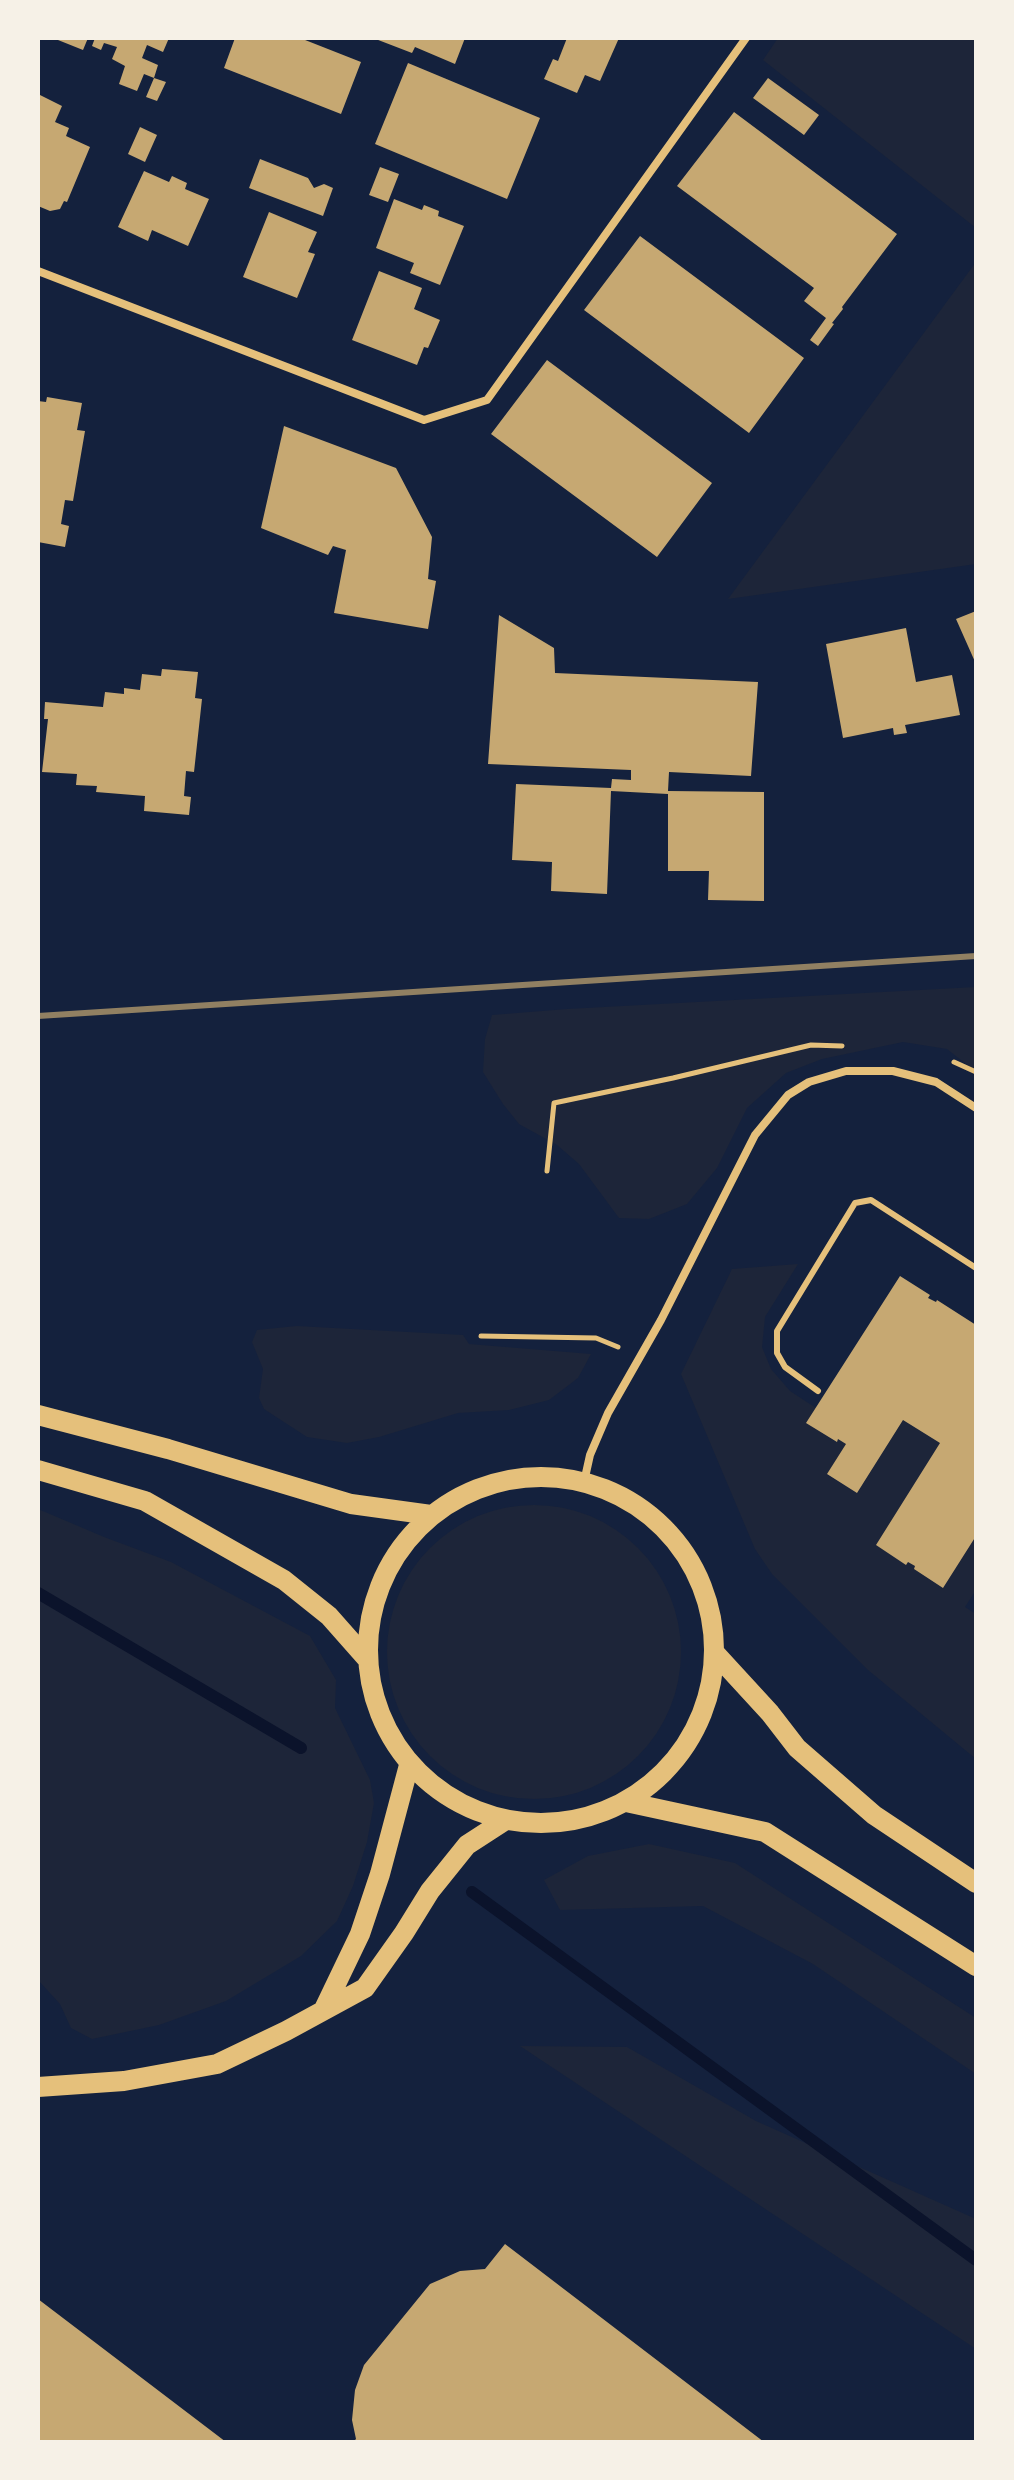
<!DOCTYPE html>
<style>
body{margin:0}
#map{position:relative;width:1014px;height:2480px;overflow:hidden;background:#14213d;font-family:"DejaVu Sans",sans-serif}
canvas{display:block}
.frame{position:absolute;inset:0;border:40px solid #f6f1e7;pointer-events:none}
</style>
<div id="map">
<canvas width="1014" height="2480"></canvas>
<div class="frame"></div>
</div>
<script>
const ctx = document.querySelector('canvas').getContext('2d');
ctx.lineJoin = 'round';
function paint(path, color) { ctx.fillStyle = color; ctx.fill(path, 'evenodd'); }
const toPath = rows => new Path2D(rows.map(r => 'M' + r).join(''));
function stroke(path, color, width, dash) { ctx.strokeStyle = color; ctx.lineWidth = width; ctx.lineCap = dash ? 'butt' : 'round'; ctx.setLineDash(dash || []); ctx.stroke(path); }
paint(toPath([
 [778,38,976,38,976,228,763,60],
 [976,262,976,564,728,599],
 [976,987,976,1072,947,1049,903,1042,822,1059,786,1073,747,1108,717,1168,687,1204,649,1219,619,1218,579,1164,557,1145,519,1124,503,1104,483,1072,485,1039,492,1015,567,1009],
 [798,1264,765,1317,762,1347,771,1369,790,1391,816,1408,807,1423,836,1442,838,1439,846,1444,827,1475,857,1493,903,1420,940,1443,906,1564,908,1562,915,1566,914,1569,943,1588,976,1536,976,1590,965,1607,976,1614,976,1759,868,1670,772,1574,755,1549,681,1374,732,1269],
 [297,1326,463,1335,469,1344,591,1354,578,1378,549,1400,509,1410,458,1413,379,1437,347,1443,307,1437,264,1409,259,1398,263,1369,252,1342,257,1330],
 '387 1652a147 147 0 1 1 294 0a147 147 0 1 1-294 0Z',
 [38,1509,104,1537,171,1562,310,1636,336,1680,335,1708,370,1780,374,1803,367,1842,353,1886,337,1921,301,1956,226,2001,159,2025,92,2039,71,2028,60,2004,38,1980],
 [649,1844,735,1863,976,2018,976,2074,813,1964,703,1906,560,1910,544,1880,588,1856],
 [520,2046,627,2047,756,2121,976,2219,976,2349]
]), '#1d2539');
stroke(toPath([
 [38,1593,301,1748],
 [472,1892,976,2260]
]), '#0b132b', 12);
paint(toPath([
 [53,38,88,38,83,50],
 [95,38,169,38,163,52,147,45,142,58,158,65,154,78,166,82,157,101,146,97,154,78,144,74,137,91,119,84,125,66,112,59,117,47,104,43,101,50,92,46],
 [235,38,300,38,361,62,341,114,224,68],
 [373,38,465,38,455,64,415,47,412,53],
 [567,38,619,38,600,81,585,75,577,93,544,79,553,59,558,61],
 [408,63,540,118,507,199,375,144],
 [768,78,819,115,804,135,753,98],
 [38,94,62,106,55,122,69,128,66,136,90,147,67,202,64,201,60,209,50,211,38,206,40,178,38,177],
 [734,112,897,234,842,307,843,309,832,323,834,324,818,346,810,340,826,318,804,301,814,288,677,186],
 [140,127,157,135,145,162,128,154],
 [260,159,308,178,314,188,324,184,333,188,323,216,249,188],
 [380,167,399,174,388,202,369,195],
 [144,171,169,182,172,176,187,183,185,189,209,199,188,246,152,230,148,241,118,227],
 [394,199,422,210,424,205,439,211,438,216,464,226,440,285,410,273,414,263,376,248],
 [269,212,317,232,308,252,315,254,297,298,243,277],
 [640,236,804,358,749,433,584,310],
 [379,271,422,288,414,309,440,320,428,348,424,347,417,365,352,340],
 [547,360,712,483,657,557,491,434],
 [47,397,82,403,77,430,85,431,73,501,65,500,61,524,69,526,65,547,38,542,38,401,46,402],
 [284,426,396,468,432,537,428,579,436,581,428,629,334,613,346,550,333,546,328,555,261,528],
 [976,611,976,664,956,619],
 [499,615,554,648,555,673,758,682,751,776,669,772,668,791,764,792,764,901,708,900,709,871,668,871,668,794,611,791,607,894,551,891,552,862,512,860,516,784,611,788,612,779,631,780,631,770,488,764],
 [906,628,916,682,952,675,960,715,905,725,907,733,894,735,893,728,843,738,826,644],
 [162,669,198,672,195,698,202,699,194,772,186,771,184,796,191,797,189,815,144,811,145,796,96,792,97,786,76,785,77,774,42,772,48,719,44,719,45,702,103,707,105,692,124,694,124,688,140,690,142,674,161,676],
 [900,1276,930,1295,928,1298,936,1302,937,1300,976,1325,976,1536,943,1588,914,1569,915,1566,908,1562,906,1565,876,1545,940,1443,903,1420,857,1493,827,1474,846,1444,838,1439,837,1442,806,1423],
 [505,2244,764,2442,353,2442,356,2439,352,2420,355,2390,364,2365,430,2284,460,2271,485,2269],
 [38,2299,226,2442,38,2442]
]), '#c6a872');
stroke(toPath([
 [954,1062,976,1072],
 [547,1171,554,1103,673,1078,811,1045,842,1046],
 [481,1336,596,1338,618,1347]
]), '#e5c07b', 5);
stroke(toPath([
 [818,1391,785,1367,777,1353,777,1331,855,1203,871,1200,976,1268]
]), '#e5c07b', 6);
stroke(toPath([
 [38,271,424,420,487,400,746,38],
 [584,1482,590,1455,608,1413,661,1320,755,1135,788,1095,809,1082,846,1071,893,1071,936,1082,976,1108]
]), '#e5c07b', 8);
stroke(toPath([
 [38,1415,168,1449,351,1504,431,1515],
 [38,1470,145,1501,284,1580,329,1616,367,1659],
 '368 1650a173 173 0 1 1 346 0a173 173 0 1 1-346 0Z',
 [714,1652,770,1713,797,1748,828,1775,874,1815,976,1883],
 [626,1802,765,1832,976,1966],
 [324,2009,360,1934,380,1874,409,1765],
 [38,2087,124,2081,217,2064,286,2031,365,1988,404,1933,430,1891,467,1845,504,1821]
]), '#e5c07b', 20);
stroke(toPath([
 [38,1016,976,956]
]), '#918062', 6);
</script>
